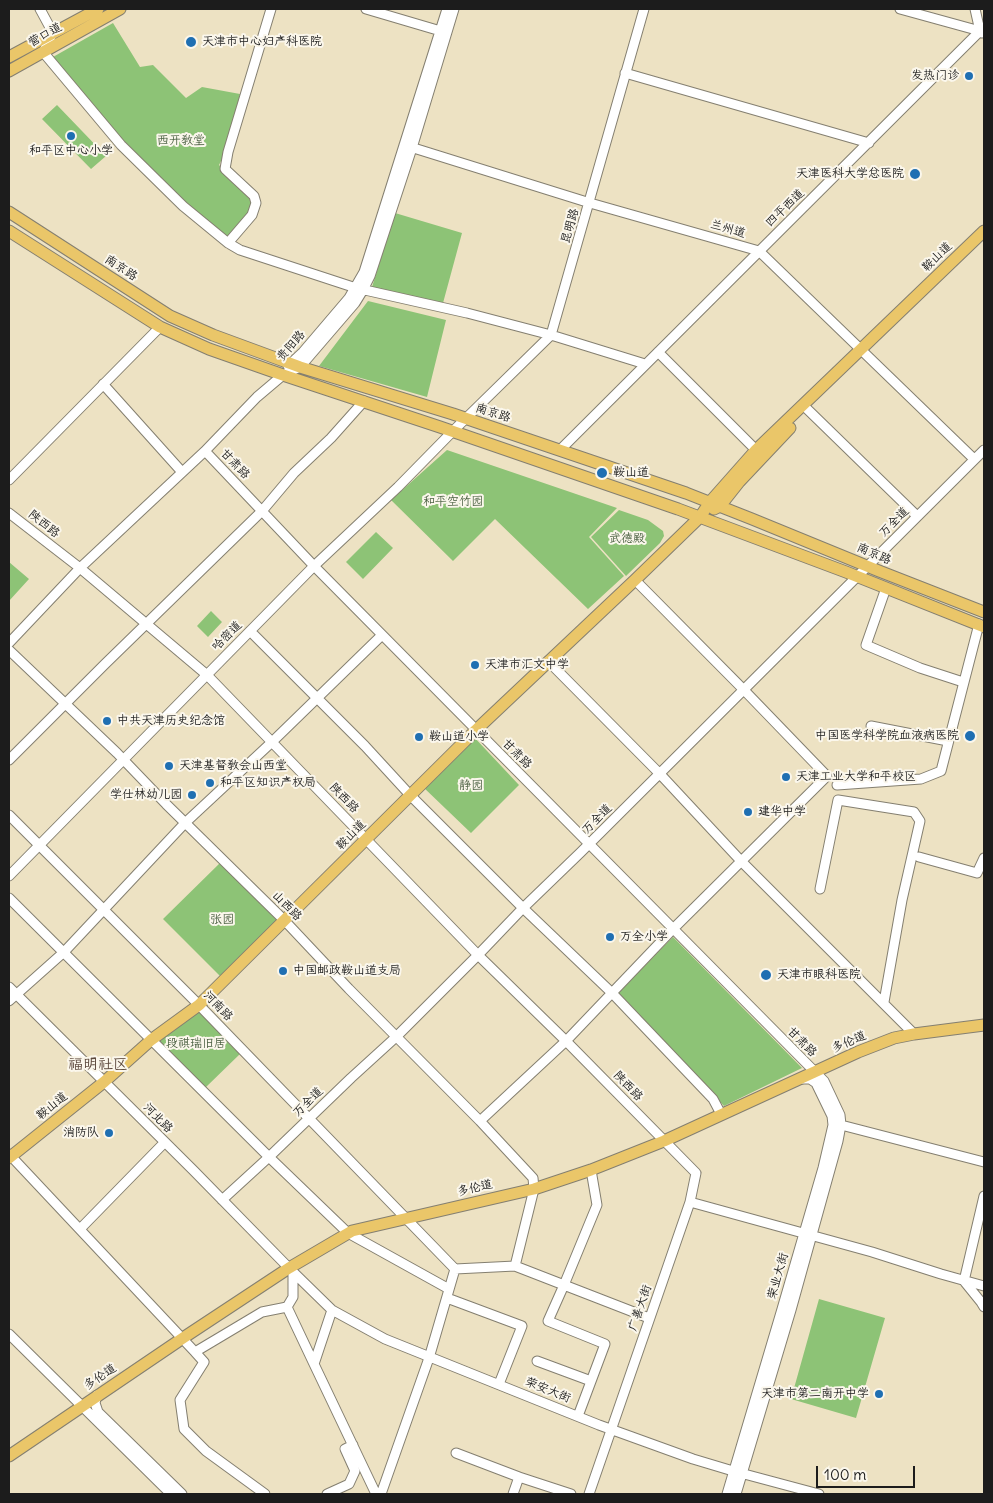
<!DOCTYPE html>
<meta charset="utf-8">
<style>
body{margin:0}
#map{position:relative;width:993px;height:1503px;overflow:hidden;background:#ede2c3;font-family:Delius,sans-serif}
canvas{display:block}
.frame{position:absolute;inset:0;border:10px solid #1c1c1c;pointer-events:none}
.scale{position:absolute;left:816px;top:1466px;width:99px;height:22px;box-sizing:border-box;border:2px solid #1c1c1c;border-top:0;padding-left:6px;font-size:15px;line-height:18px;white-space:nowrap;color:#1c1c1c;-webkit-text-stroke:4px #fbf7ec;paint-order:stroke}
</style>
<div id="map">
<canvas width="993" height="1503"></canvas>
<div class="frame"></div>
<div class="scale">100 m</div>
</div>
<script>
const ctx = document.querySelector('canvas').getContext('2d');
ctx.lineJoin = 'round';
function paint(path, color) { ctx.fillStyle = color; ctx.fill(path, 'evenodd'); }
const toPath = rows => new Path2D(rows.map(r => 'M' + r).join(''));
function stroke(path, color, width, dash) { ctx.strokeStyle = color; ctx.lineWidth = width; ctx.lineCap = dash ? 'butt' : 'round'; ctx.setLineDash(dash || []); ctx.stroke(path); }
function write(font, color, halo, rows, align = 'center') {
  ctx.font = font + ' Delius,"LXGW WenKai TC",sans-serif'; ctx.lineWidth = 4; ctx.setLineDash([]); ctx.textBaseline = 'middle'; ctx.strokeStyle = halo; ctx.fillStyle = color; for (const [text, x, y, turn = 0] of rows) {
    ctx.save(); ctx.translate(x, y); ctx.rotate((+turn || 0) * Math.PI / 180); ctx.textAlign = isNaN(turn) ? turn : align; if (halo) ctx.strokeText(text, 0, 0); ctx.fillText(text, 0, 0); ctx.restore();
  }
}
paint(toPath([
 [113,23,140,67,153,65,186,98,202,87,240,94,227,149,219,165,253,198,250,214,228,240,184,204,123,144,53,57],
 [57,105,106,156,91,169,42,119],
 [395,213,462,233,443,303,372,287],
 [368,301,446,320,427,397,319,366],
 [447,450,617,508,589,537,624,576,588,609,495,519,453,561,391,500],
 [619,510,648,520,663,531,664,536,660,543,626,576,591,537],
 [376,532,393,548,363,579,346,562],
 [9,562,29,579,9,601],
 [211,611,222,622,208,637,197,626],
 [473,736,519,785,471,833,422,786],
 [221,862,280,920,222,978,163,919],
 [673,937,802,1068,724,1106,618,993],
 [197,1006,241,1053,205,1088,155,1039],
 [819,1299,885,1318,856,1418,791,1399]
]), '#8dc376');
const minor = toPath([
 [40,9,53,33,43,52,121,145,183,206,228,243,240,250,356,288,467,313,551,335,645,364],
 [366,9,444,32],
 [900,9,980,31,982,33],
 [975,9,980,31],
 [625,73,869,143],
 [404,145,590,203,759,251,974,459],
 [228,243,252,215,256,203,254,196,225,169,228,152,271,9],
 [658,352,756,450],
 [288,366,303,352,349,298,364,272,447,9],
 [103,384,182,472],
 [803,405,917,516],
 [561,449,984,27],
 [205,451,314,566,824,1081,840,1115,841,1125,838,1141,791,1310,736,1494],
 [9,480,160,327],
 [9,513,80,568,207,675,478,955,566,1041,696,1173,690,1202,589,1494],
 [886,588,866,645,920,668,963,682],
 [250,631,365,746,410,795,523,908,612,993,713,1099,721,1114],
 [9,643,80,568,205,451,257,397,283,375,300,367,355,303,363,290,370,276,412,148,454,9],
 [9,650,117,753,166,804,284,920,349,989,480,1121,533,1178,534,1189,515,1266],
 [548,661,660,774,741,861,914,1034],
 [871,726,948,741],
 [9,760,105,664,262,511,294,473,331,438,364,401],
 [837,785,921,779,941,771,979,624],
 [9,815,199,1005,455,1269,515,1266,649,1318],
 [919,857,977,873,984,858],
 [9,876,314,566,398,487,453,431,551,335,644,9],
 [820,889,838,800,914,812,920,821,902,900,884,1002],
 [9,898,269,1157,348,1233,449,1289],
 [9,987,194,1171,289,1268,332,1310,385,1339,599,1425,693,1459,733,1471,819,1494],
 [9,1001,64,952,185,823,272,742,382,635],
 [480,1121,566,1041,673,929,827,776,744,690,635,580],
 [837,1125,841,1125,984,1162],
 [9,1154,195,1352,262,1312,287,1307],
 [984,1196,964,1281,981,1302,984,1307],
 [222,1200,269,1157,351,1078,396,1037,478,955,523,908,581,852,984,450],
 [690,1202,872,1252,941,1274,984,1286],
 [80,1229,165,1142],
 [293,1273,293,1297,287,1307,314,1364],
 [447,1298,522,1326,499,1384],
 [332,1310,314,1364,376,1494],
 [9,1334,171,1494],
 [195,1352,204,1362,180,1400,184,1429,206,1451,265,1494],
 [537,1361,591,1381],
 [97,1395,95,1403,98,1412,182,1494],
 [578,1416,605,1344,548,1321,564,1285,597,1205,591,1170],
 [456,1453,519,1477],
 [327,1494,349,1484,355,1471,345,1449,353,1445],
 [381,1494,429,1358,455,1269],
 [513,1494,519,1477,571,1494],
 [727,1494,782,1309,823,1168,833,1125,832,1116,816,1083,810,1079,802,1079]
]);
const major = toPath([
 [9,57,98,9],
 [9,71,120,9],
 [9,212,170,316,213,335,300,367,453,414,686,493,752,519,879,571,984,612],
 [9,231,160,327,209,349,283,375,440,427,678,509,846,572,984,627],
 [714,509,720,506,739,482,790,428],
 [9,1158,104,1082,151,1040,199,1005,476,730,635,580,700,517,710,502,756,450,984,231],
 [9,1456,183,1338,289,1268,352,1231,534,1189,591,1170,664,1141,858,1052,894,1038,914,1034,984,1025]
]);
stroke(minor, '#847f70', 11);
stroke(major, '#847f70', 13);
stroke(minor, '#fff', 9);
stroke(major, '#eac669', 11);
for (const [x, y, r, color] of [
 [191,42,6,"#1f6fb2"],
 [969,76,5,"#1f6fb2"],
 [71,136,5,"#1f6fb2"],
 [915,174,6,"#1f6fb2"],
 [602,473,6,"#1f6fb2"],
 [475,665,5,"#1f6fb2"],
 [107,721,5,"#1f6fb2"],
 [970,736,6,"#1f6fb2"],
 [419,737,5,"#1f6fb2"],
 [169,766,5,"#1f6fb2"],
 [786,777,5,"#1f6fb2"],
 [210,783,5,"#1f6fb2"],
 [192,795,5,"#1f6fb2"],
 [748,812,5,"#1f6fb2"],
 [610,937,5,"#1f6fb2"],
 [283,971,5,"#1f6fb2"],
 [766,975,6,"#1f6fb2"],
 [109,1133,5,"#1f6fb2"],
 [879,1394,5,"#1f6fb2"]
]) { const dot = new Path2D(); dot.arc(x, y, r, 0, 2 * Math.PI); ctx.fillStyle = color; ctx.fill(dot); stroke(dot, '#fbf7ec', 2); }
write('12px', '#1c1c1c', '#fbf7ec', [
 ["营口道",45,35,-29],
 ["四平西道",785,208,-44],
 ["昆明路",570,226,-74],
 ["兰州道",728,229,16],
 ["鞍山道",937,257,-44],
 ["南京路",121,268,33],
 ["贵阳路",291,346,-49],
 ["南京路",493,413,18],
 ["甘肃路",235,464,46],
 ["万全道",894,522,-45],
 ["陕西路",44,524,38],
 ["南京路",874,554,23],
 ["哈密道",227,636,-45],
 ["甘肃路",517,754,45],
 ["陕西路",344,798,46],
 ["万全道",597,819,-45],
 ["鞍山道",351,835,-45],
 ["山西路",287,906,45],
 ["河南路",218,1006,46],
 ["甘肃路",802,1042,45],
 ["多伦道",849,1042,-23],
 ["陕西路",628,1086,46],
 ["万全道",308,1102,-44],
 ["鞍山道",52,1106,-39],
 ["河北路",158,1118,45],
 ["多伦道",475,1188,-13],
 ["荣业大街",778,1276,-74],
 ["广善大街",640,1308,-71],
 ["多伦道",100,1377,-34],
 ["荣安大街",548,1390,22]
]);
write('12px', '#1c1c1c', '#fbf7ec', [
 ["天津市中心妇产科医院",202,42],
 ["发热门诊",959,76,"right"],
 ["和平区中心小学",71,151,"center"],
 ["天津医科大学总医院",904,174,"right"],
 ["鞍山道",613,473],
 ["天津市汇文中学",485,665],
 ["中共天津历史纪念馆",117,721],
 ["中国医学科学院血液病医院",959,736,"right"],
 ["鞍山道小学",429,737],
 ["天津基督教会山西堂",179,766],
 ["天津工业大学和平校区",796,777],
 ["和平区知识产权局",220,783],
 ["学仕林幼儿园",182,795,"right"],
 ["建华中学",758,812],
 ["万全小学",620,937],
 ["中国邮政鞍山道支局",293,971],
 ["天津市眼科医院",777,975],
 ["消防队",99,1133,"right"],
 ["天津市第二南开中学",869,1394,"right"]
], 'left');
write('12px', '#495f40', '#fbf7ec', [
 ["西开教堂",181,141],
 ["和平空竹园",453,502],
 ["武德殿",627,539],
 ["静园",471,786],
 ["张园",222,920],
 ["段祺瑞旧居",196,1044]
]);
write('15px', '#5e4a3e', '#fbf7ec', [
 ["福明社区",98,1065]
]);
</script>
